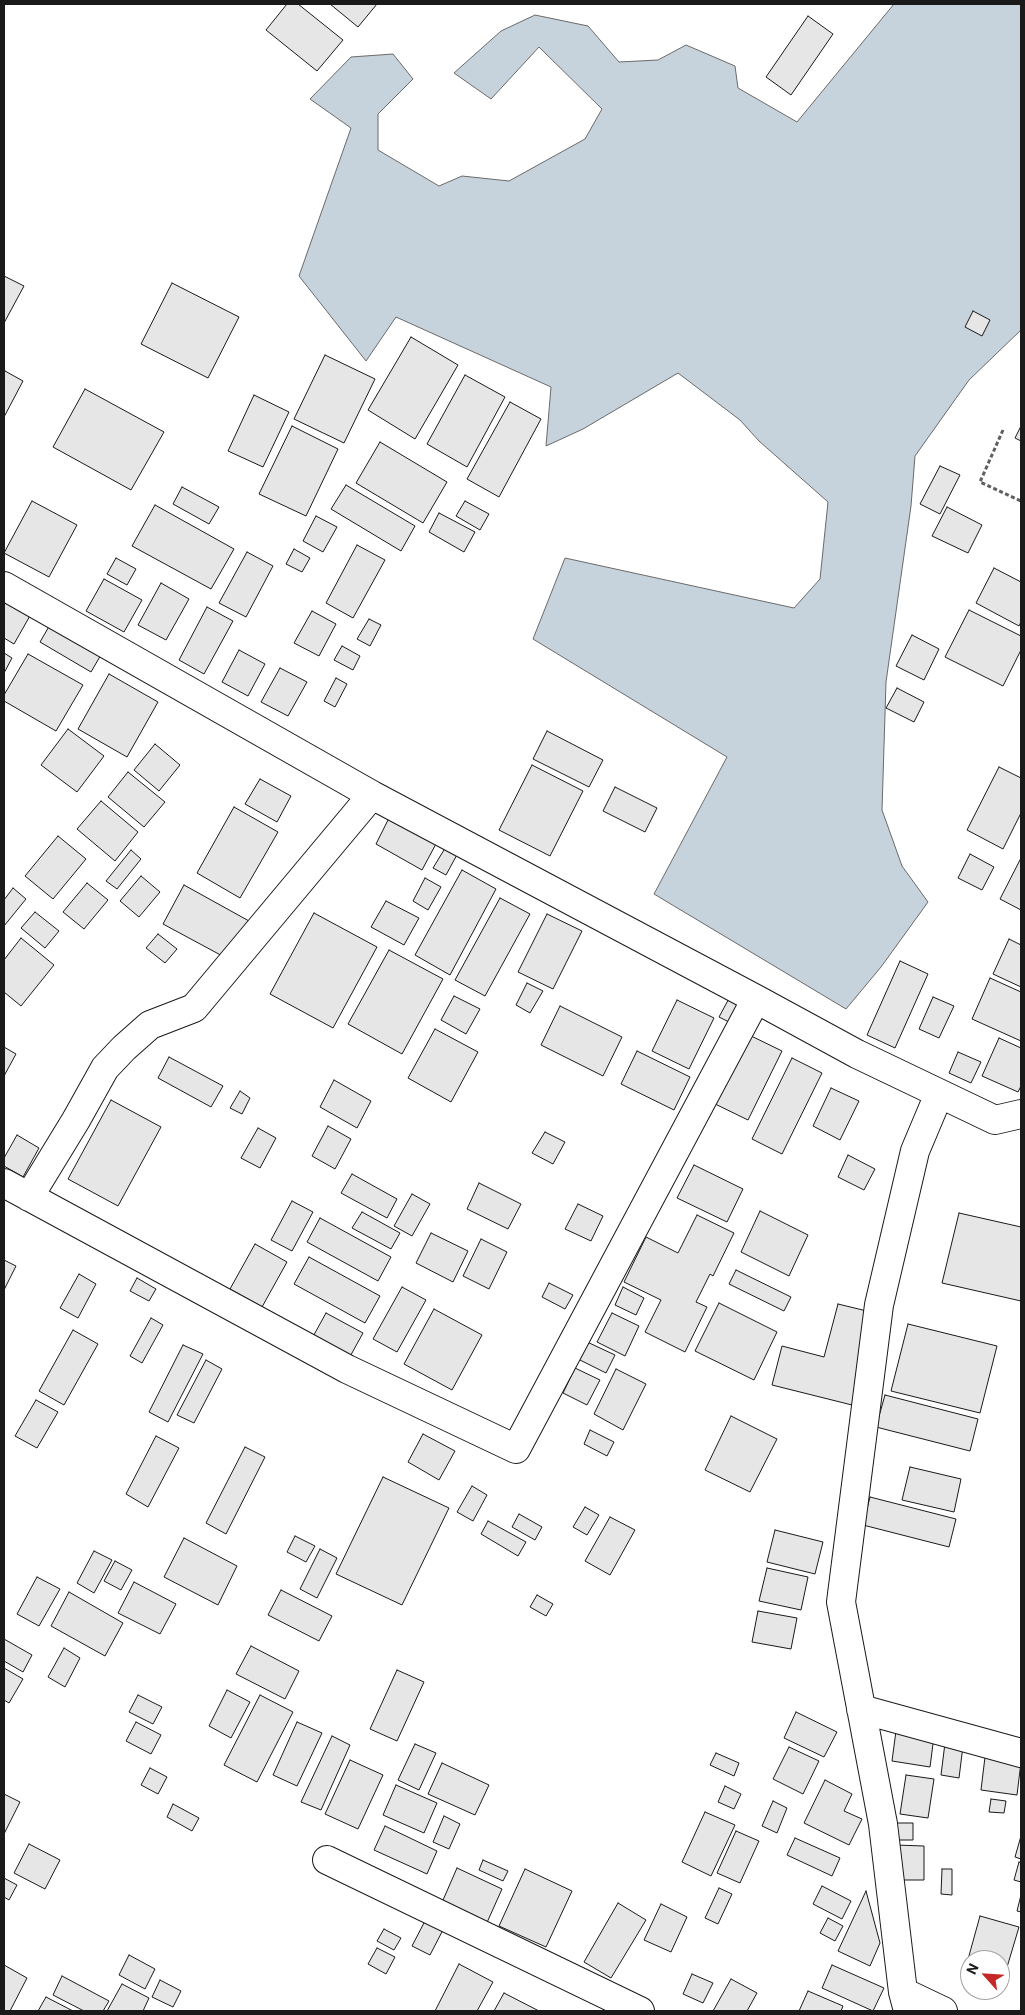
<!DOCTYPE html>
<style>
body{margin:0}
#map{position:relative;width:1025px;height:2015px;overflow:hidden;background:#fff;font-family:Roboto,sans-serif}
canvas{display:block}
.frame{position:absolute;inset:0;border:5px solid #1a1a1a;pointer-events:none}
.north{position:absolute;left:960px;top:1950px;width:50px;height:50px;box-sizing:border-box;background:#fff;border:1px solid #a3a3a3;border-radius:50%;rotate:296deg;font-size:14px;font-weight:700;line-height:20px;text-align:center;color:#1a1a1a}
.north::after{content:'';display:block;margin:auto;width:18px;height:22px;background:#c62828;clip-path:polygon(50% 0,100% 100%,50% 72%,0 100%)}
</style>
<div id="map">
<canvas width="1025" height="2015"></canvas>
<div class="frame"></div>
<div class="north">N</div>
</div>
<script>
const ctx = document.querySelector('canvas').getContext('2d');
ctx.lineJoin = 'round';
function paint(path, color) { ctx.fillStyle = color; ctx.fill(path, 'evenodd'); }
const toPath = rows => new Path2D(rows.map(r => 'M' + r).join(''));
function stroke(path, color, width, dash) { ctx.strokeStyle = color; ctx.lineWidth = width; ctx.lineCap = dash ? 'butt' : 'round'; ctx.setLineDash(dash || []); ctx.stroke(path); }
const water = toPath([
 [894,4,1021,4,1021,330,969,380,915,456,911,506,886,682,882,810,902,866,928,902,881,967,846,1009,654,894,727,757,533,639,565,558,794,608,820,579,828,502,759,441,740,420,678,373,583,429,546,446,551,387,396,317,366,361,299,276,351,128,310,99,351,57,393,54,413,79,378,114,378,150,439,186,462,176,509,181,585,139,602,109,539,47,491,99,454,73,501,31,535,15,588,26,619,62,658,60,686,45,735,66,738,88,797,122,894,4]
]);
paint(water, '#c6d2dc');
stroke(water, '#6a6a6a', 1);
const building = toPath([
 [287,4,298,4,343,40,317,71,266,30,287,4],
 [330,4,377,4,358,27,330,4],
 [808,16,833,34,791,95,766,77,808,16],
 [4,276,24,286,4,323,4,276],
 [172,283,239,317,208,378,141,344,172,283],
 [973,311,990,320,982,336,965,327,973,311],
 [411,337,458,365,415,439,368,410,411,337],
 [325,355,375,379,344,443,294,419,325,355],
 [5,371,23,381,4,417,4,373,5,371],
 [465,375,505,397,467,467,427,444,465,375],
 [85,389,164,432,131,490,53,447,85,389],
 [254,395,289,412,263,467,228,451,254,395],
 [510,402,541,419,499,497,467,479,510,402],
 [292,426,338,449,306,516,259,494,292,426],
 [1021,426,1021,441,1015,438,1021,426],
 [380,442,447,482,423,523,356,483,380,442],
 [940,466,960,475,940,514,920,504,940,466],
 [346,485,415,526,401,551,331,509,346,485],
 [182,487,219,507,209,524,173,504,182,487],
 [32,501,77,525,49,577,4,553,32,501],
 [465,501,489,514,480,530,456,516,465,501],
 [155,505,234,549,211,589,132,546,155,505],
 [947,507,982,525,968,553,932,536,947,507],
 [439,513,475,532,464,552,429,532,439,513],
 [316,516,337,527,323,552,303,541,316,516],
 [357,545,385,560,353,618,326,603,357,545],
 [294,549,310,558,302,572,286,564,294,549],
 [247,552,273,566,246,617,219,603,247,552],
 [116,558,136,569,127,585,107,574,116,558],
 [994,568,1021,582,1021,622,1019,626,976,603,994,568],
 [104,579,142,600,124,632,86,611,104,579],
 [161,583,189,599,166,640,138,625,161,583],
 [4,599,31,614,14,644,4,638,4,599],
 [207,607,233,621,204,674,179,660,207,607],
 [969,610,1021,636,1021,650,1003,686,945,657,969,610],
 [312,611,336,624,319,656,294,643,312,611],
 [369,619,381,625,370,646,357,639,369,619],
 [51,623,102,653,91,672,40,642,51,623],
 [912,635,939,649,924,680,896,666,912,635],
 [342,646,360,656,353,670,334,660,342,646],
 [239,650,265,664,248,696,222,682,239,650],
 [4,653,12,658,4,673,4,653],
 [28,654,83,685,56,731,4,701,4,695,28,654],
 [280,668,307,682,288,716,261,702,280,668],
 [109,674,158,702,127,757,78,729,109,674],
 [336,678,347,684,335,707,324,701,336,678],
 [897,688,924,702,914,722,886,708,897,688],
 [68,729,104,756,77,792,41,765,68,729],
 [547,731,603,760,589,787,533,759,547,731],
 [155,744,180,765,159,791,134,770,155,744],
 [532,765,583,791,550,856,499,830,532,765],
 [999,767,1021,778,1021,813,1003,849,967,830,999,767],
 [128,772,165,802,144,827,108,797,128,772],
 [260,779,291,796,277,822,245,804,260,779],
 [615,787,657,808,645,832,603,811,615,787],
 [101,801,138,832,115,861,77,829,101,801],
 [234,807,278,832,240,898,197,873,234,807],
 [390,816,437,842,422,870,376,844,390,816],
 [58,836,86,859,53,899,25,876,58,836],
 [447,845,459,851,446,875,433,868,447,845],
 [131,850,141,859,117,889,106,881,131,850],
 [970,854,994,867,982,890,958,878,970,854],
 [1021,858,1021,910,1000,899,1021,858],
 [462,870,496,889,450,975,415,955,462,870],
 [141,876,160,892,139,917,120,901,141,876],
 [425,878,441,887,428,910,413,901,425,878],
 [87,883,108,900,84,929,63,912,87,883],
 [184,885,249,921,228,959,163,924,184,885],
 [13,888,26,899,4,926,4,900,13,888],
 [500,898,530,914,485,996,455,980,500,898],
 [386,901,419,918,404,945,371,927,386,901],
 [35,912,59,931,45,948,21,928,35,912],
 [314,913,377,947,333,1028,270,994,314,913],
 [547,914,582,931,553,989,518,972,547,914],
 [158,934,177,949,165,963,146,948,158,934],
 [21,938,54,965,21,1006,4,992,4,960,21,938],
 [1009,939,1021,945,1021,987,993,974,1009,939],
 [389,950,443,979,402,1054,348,1024,389,950],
 [900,961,928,974,895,1048,867,1035,900,961],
 [990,978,1021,992,1021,1041,972,1019,990,978],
 [527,983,543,991,530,1013,516,1005,527,983],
 [732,993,748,1002,735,1025,719,1017,732,993],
 [454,996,480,1009,466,1034,441,1020,454,996],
 [933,997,954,1006,939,1038,919,1029,933,997],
 [677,1000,714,1018,689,1069,652,1051,677,1000],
 [560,1006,622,1037,603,1076,541,1045,560,1006],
 [435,1029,478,1052,451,1102,408,1078,435,1029],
 [743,1032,782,1051,748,1120,709,1101,743,1032],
 [999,1038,1021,1048,1021,1086,1018,1092,982,1076,999,1038],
 [4,1047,16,1054,4,1076,4,1047],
 [637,1051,690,1077,674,1110,621,1084,637,1051],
 [958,1052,981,1062,971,1083,949,1073,958,1052],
 [169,1057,223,1086,211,1107,158,1078,169,1057],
 [792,1058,822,1073,782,1154,752,1139,792,1058],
 [334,1080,371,1101,357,1128,320,1107,334,1080],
 [831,1088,859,1101,840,1140,813,1126,831,1088],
 [240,1091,250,1098,242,1114,230,1108,240,1091],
 [111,1100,161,1127,118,1206,68,1179,111,1100],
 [328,1126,351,1139,335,1169,312,1156,328,1126],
 [258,1128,276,1138,260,1168,241,1158,258,1128],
 [545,1132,565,1142,553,1164,532,1153,545,1132],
 [17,1135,39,1148,23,1177,4,1166,4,1158,17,1135],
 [848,1155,875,1169,864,1190,838,1177,848,1155],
 [694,1165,743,1189,727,1222,677,1198,694,1165],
 [352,1174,397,1199,387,1218,341,1193,352,1174],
 [479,1183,521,1204,508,1229,467,1209,479,1183],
 [412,1194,430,1204,412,1236,394,1226,412,1194],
 [292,1201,313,1212,292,1251,271,1240,292,1201],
 [578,1204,603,1216,591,1241,565,1229,578,1204],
 [760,1211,808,1235,789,1276,741,1252,760,1211],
 [362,1212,400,1233,391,1249,352,1228,362,1212],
 [959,1213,1021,1227,1021,1301,942,1283,959,1213],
 [697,1215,734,1233,713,1276,710,1274,696,1302,707,1307,685,1352,645,1332,661,1300,624,1282,646,1237,678,1253,697,1215],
 [320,1218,391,1257,378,1281,307,1242,320,1218],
 [431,1233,468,1251,453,1282,416,1263,431,1233],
 [481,1239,507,1252,489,1289,463,1276,481,1239],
 [255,1244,287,1262,262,1307,230,1289,255,1244],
 [309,1257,380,1296,365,1323,294,1284,309,1257],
 [4,1260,16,1266,4,1290,4,1260],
 [736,1270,791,1297,784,1311,729,1284,736,1270],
 [79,1274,96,1284,78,1318,60,1308,79,1274],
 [137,1278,156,1289,149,1301,130,1291,137,1278],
 [549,1283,573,1295,565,1309,542,1297,549,1283],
 [402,1287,426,1300,397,1352,373,1339,402,1287],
 [623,1287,644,1298,636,1315,615,1305,623,1287],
 [719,1303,777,1332,754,1380,695,1351,719,1303],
 [838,1304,875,1313,852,1405,772,1385,782,1346,824,1357,838,1304],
 [434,1309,482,1335,452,1390,404,1364,434,1309],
 [326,1313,363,1333,347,1362,310,1342,326,1313],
 [612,1313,639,1326,625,1356,597,1342,612,1313],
 [151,1318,163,1325,142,1363,130,1356,151,1318],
 [908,1324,997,1346,980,1413,891,1391,908,1324],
 [73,1330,98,1344,64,1405,39,1391,73,1330],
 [585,1341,615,1355,606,1373,576,1358,585,1341],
 [183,1345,203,1354,168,1422,149,1412,183,1345],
 [206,1360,222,1369,194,1423,177,1415,206,1360],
 [575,1368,600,1380,587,1405,563,1393,575,1368],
 [616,1369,646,1384,623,1430,594,1414,616,1369],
 [885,1395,978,1419,970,1451,876,1427,885,1395],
 [36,1400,58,1412,37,1448,15,1436,36,1400],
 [731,1416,777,1439,750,1492,705,1470,731,1416],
 [590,1430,614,1442,607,1456,584,1444,590,1430],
 [423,1434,455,1451,439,1480,408,1462,423,1434],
 [156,1436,179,1448,148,1507,126,1494,156,1436],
 [245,1447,265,1457,226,1534,206,1523,245,1447],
 [910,1467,961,1479,954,1512,902,1500,910,1467],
 [383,1477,449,1508,402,1605,336,1574,383,1477],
 [472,1486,487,1495,473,1521,457,1512,472,1486],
 [870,1497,956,1519,949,1547,863,1525,870,1497],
 [585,1507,599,1515,587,1535,573,1527,585,1507],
 [519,1514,542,1527,535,1540,512,1527,519,1514],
 [610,1517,635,1530,610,1575,585,1561,610,1517],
 [488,1521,526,1542,518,1556,481,1534,488,1521],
 [775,1530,823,1542,815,1574,767,1562,775,1530],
 [295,1536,315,1546,306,1562,287,1552,295,1536],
 [184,1538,237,1566,218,1605,164,1577,184,1538],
 [320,1549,337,1558,317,1598,300,1589,320,1549],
 [94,1551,112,1560,94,1593,77,1583,94,1551],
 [115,1561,132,1570,121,1590,104,1581,115,1561],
 [767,1568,808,1577,801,1610,759,1601,767,1568],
 [37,1577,60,1589,39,1626,17,1614,37,1577],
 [134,1582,176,1604,160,1634,118,1613,134,1582],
 [281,1590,332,1616,319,1641,268,1615,281,1590],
 [69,1592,123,1623,105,1656,51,1626,69,1592],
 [537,1595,553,1604,546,1616,530,1607,537,1595],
 [758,1611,797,1618,791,1649,752,1642,758,1611],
 [4,1639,32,1655,23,1672,4,1661,4,1639],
 [251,1646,299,1671,285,1699,236,1674,251,1646],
 [64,1648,80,1658,65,1687,48,1677,64,1648],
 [4,1668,23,1679,9,1703,4,1700,4,1668],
 [397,1670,424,1682,397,1741,370,1729,397,1670],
 [227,1690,250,1702,231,1738,209,1726,227,1690],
 [138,1695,162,1707,153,1724,129,1712,138,1695],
 [260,1695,293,1712,257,1782,224,1765,260,1695],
 [796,1712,837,1732,824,1757,784,1738,796,1712],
 [136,1722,161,1735,151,1754,126,1741,136,1722],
 [297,1722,322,1733,297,1786,273,1775,297,1722],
 [896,1731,934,1736,930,1767,892,1761,896,1731],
 [332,1736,350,1745,321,1810,301,1802,332,1736],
 [945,1743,963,1746,959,1778,941,1775,945,1743],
 [415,1744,436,1753,419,1790,398,1780,415,1744],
 [789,1747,819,1761,803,1794,773,1779,789,1747],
 [716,1753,739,1763,734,1776,710,1765,716,1753],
 [985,1757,1021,1762,1017,1795,981,1790,985,1757],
 [350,1760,383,1775,358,1829,325,1814,350,1760],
 [442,1763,489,1785,475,1815,428,1794,442,1763],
 [150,1768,167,1777,158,1794,141,1785,150,1768],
 [906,1775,934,1779,928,1818,900,1814,906,1775],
 [825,1780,852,1794,844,1811,862,1819,849,1845,804,1823,825,1780],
 [396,1785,437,1803,424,1833,383,1815,396,1785],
 [725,1786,741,1794,734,1809,718,1802,725,1786],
 [4,1794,20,1802,4,1834,4,1794],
 [991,1799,1006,1801,1004,1813,989,1812,991,1799],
 [773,1801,787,1808,777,1833,762,1826,773,1801],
 [173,1804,199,1818,192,1831,167,1817,173,1804],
 [705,1812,735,1825,711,1876,682,1862,705,1812],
 [444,1816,460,1824,449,1849,433,1842,444,1816],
 [892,1823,913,1823,913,1840,892,1840,892,1823],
 [385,1826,437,1851,427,1874,374,1850,385,1826],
 [736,1831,759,1841,740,1883,717,1873,736,1831],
 [1021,1836,1021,1859,1015,1857,1021,1836],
 [795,1838,840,1858,832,1876,787,1855,795,1838],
 [29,1844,60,1860,45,1889,14,1873,29,1844],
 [895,1845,924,1846,924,1880,895,1880,895,1845],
 [483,1860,508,1871,503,1881,479,1870,483,1860],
 [1019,1862,1021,1863,1021,1882,1014,1880,1019,1862],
 [457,1868,502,1889,485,1927,440,1907,457,1868],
 [525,1869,572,1891,546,1947,499,1926,525,1869],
 [942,1869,952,1869,952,1895,941,1894,942,1869],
 [4,1878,17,1885,9,1900,4,1897,4,1878],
 [822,1886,851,1901,842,1919,813,1904,822,1886],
 [719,1888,732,1894,718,1924,705,1918,719,1888],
 [866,1891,880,1943,870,1966,838,1951,866,1891],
 [1021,1895,1021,1912,1017,1911,1021,1895],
 [618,1903,646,1920,611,1978,584,1962,618,1903],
 [661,1904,687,1917,671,1952,644,1940,661,1904],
 [980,1916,1019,1927,1005,1974,1000,1973,1000,1960,970,1960,970,1964,967,1963,980,1916],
 [828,1918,843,1926,835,1941,820,1933,828,1918],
 [426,1919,444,1928,430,1955,412,1946,426,1919],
 [384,1929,401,1938,394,1950,377,1941,384,1929],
 [377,1948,395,1957,386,1974,368,1964,377,1948],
 [129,1955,155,1969,145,1989,119,1975,129,1955],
 [459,1964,493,1982,477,2011,435,2011,459,1964],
 [4,1965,27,1978,10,2011,4,2011,4,1965],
 [832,1965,884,1988,873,2011,822,1988,832,1965],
 [692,1974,713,1983,703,2003,683,1994,692,1974],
 [62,1976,109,2001,103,2011,84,2011,53,1995,62,1976],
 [731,1979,757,1993,747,2011,713,2011,731,1979],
 [160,1980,181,1991,173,2007,152,1997,160,1980],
 [122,1984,149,1998,143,2011,107,2011,122,1984],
 [808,1991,843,2006,841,2011,799,2011,808,1991],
 [504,1993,539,2011,494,2011,504,1993],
 [46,1997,73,2011,38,2011,46,1997]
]);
paint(building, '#e6e6e6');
stroke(building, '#1a1a1a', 1);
const minor = toPath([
 [4,586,372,795,756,999,857,1054,995,1120,1021,1114],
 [4,1183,347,1369,516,1449,756,999],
 [29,1197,76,1120,105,1068,124,1048,150,1025,194,1008,372,795],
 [861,1709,1021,1753],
 [327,1860,640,2011],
 [903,1992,943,2011],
 [908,2011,903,1992,883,1824,841,1602,879,1305,915,1151,939,1094]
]);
stroke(minor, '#1a1a1a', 30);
stroke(toPath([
 [1003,430,980,482,1021,501]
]), '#5f5f5f', 3, [4, 2.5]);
stroke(minor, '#fff', 28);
</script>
